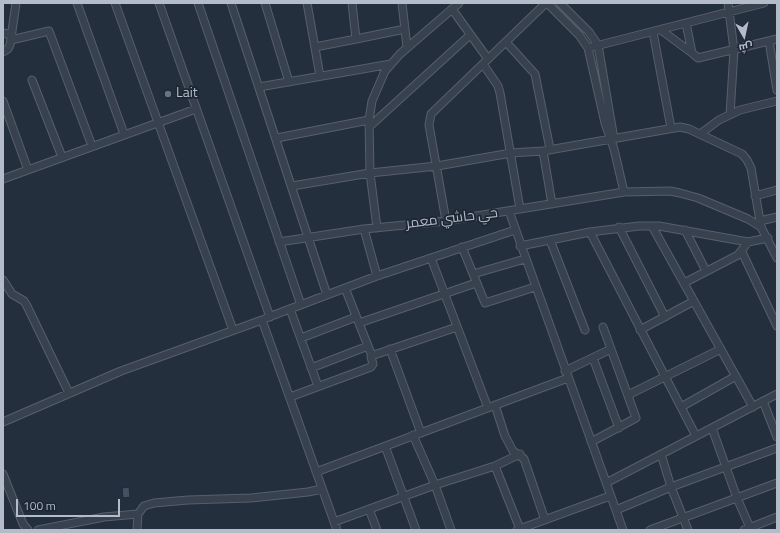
<!DOCTYPE html>
<meta charset="utf-8">
<style>
body{margin:0}
#map{position:relative;width:780px;height:533px;overflow:hidden;background:#242f3e;font-family:"Titillium Web",Cairo,sans-serif}
canvas{display:block}
.frame{position:absolute;inset:0;border:4px solid #b4bcc9;pointer-events:none}
.north{position:absolute;left:724px;top:16px;width:40px;height:40px;-webkit-text-stroke:3px #1d2633;paint-order:stroke;rotate:171deg;font-size:11px;font-weight:700;line-height:16px;text-align:center;color:#b4bcc9}
.north::after{content:'';display:block;margin:auto;width:14px;height:18px;background:#b4bcc9;clip-path:polygon(50% 0,100% 100%,50% 72%,0 100%)}
.scale{position:absolute;left:16px;top:499px;width:104px;height:18px;box-sizing:border-box;border:2px solid #b4bcc9;border-top:0;padding-left:5px;font-size:12px;line-height:14px;white-space:nowrap;color:#b4bcc9;-webkit-text-stroke:3px #1d2633;paint-order:stroke}
</style>
<div id="map">
<canvas width="780" height="533"></canvas>
<div class="frame"></div>
<div class="north">ش</div>
<div class="scale">100 m</div>
</div>
<script>
const ctx = document.querySelector('canvas').getContext('2d');
ctx.lineJoin = 'round';
function paint(path, color) { ctx.fillStyle = color; ctx.fill(path, 'evenodd'); }
const toPath = rows => new Path2D(rows.map(r => 'M' + r).join(''));
function stroke(path, color, width, dash) { ctx.strokeStyle = color; ctx.lineWidth = width; ctx.lineCap = dash ? 'butt' : 'round'; ctx.setLineDash(dash || []); ctx.stroke(path); }
function write(font, color, halo, rows, align = 'center') {
  ctx.font = font + ' "Titillium Web",Cairo,sans-serif'; ctx.lineWidth = 3.5; ctx.setLineDash([]); ctx.textBaseline = 'middle'; ctx.strokeStyle = halo; ctx.fillStyle = color; for (const [text, x, y, turn = 0] of rows) {
    ctx.save(); ctx.translate(x, y); ctx.rotate((+turn || 0) * Math.PI / 180); ctx.textAlign = isNaN(turn) ? turn : align; if (halo) ctx.strokeText(text, 0, 0); ctx.fillText(text, 0, 0); ctx.restore();
  }
}
const building = toPath([
 [129,487,130,497,123,498,122,488,129,487]
]);
paint(building, '#455162');
stroke(building, '#1f2835', 1);
const minor = toPath([
 [77,3,124,134],
 [115,3,233,330],
 [159,3,270,317],
 [198,3,301,305],
 [231,3,327,295],
 [265,3,289,82],
 [307,3,320,76],
 [402,3,407,47],
 [547,3,579,35,588,48,605,123,614,149,624,192,670,191,680,193,698,198,748,219,761,227,777,258],
 [560,3,589,32,598,45,614,139],
 [728,3,734,50,730,115],
 [452,9,488,59],
 [686,23,692,53,698,58,777,39],
 [661,30,692,53],
 [653,32,671,128],
 [3,33,12,35],
 [356,39,405,29],
 [11,40,49,31,92,146],
 [769,41,777,90],
 [506,42,535,74,550,149],
 [315,47,356,39,352,3],
 [588,48,764,3],
 [3,52,8,49,10,45,16,3],
 [483,64,498,86,500,93,520,209],
 [32,80,62,157],
 [259,87,391,64],
 [3,101,28,170],
 [369,127,470,35],
 [700,134,719,120,740,110,777,101],
 [277,138,369,120],
 [543,151,552,204],
 [3,179,196,109],
 [292,186,370,173,437,166,511,153,543,151,680,127,689,129,742,154,747,160,751,168,761,227],
 [755,196,777,190],
 [509,211,623,530],
 [446,221,429,125,431,114,546,3],
 [760,221,777,217],
 [652,226,753,407],
 [619,227,665,317],
 [377,228,370,173,369,120,372,101,385,71,400,54,459,3],
 [364,229,377,276],
 [685,230,706,271],
 [590,232,696,436],
 [550,240,585,330],
 [279,242,364,229,446,221,624,192],
 [520,246,590,232,639,226,659,226,748,242,768,238],
 [462,247,485,303,535,287],
 [742,252,777,326],
 [431,258,488,408],
 [473,274,525,259],
 [3,280,12,294,24,301,27,306,69,393],
 [684,283,738,255,748,242],
 [345,288,372,356],
 [290,309,318,386],
 [266,318,377,276,515,230],
 [359,323,476,283],
 [640,330,694,301],
 [301,338,356,317],
 [390,349,421,433],
 [593,358,619,428],
 [311,368,368,346],
 [565,371,611,349],
 [628,395,721,349],
 [290,397,371,367,373,364,371,357,374,355,457,327],
 [763,401,777,437],
 [495,405,505,436,513,451,524,459,545,520],
 [681,407,736,376],
 [3,422,121,371,262,320,337,530],
 [712,428,737,498,751,530],
 [591,442,636,418,603,327],
 [385,446,416,530],
 [661,454,671,487,688,530],
 [495,466,520,454],
 [316,472,568,378],
 [3,474,23,524,28,530],
 [606,483,777,394],
 [369,509,377,530],
 [616,510,671,487,777,448],
 [334,522,435,485,413,435],
 [38,530,104,517,138,514],
 [137,530,138,514,144,506,154,503,188,500,251,498,308,492,322,489],
 [451,530,435,485,495,466,520,529],
 [517,530,610,496],
 [650,530,777,483],
 [744,530,777,517]
]);
stroke(minor, '#565f6c', 9);
stroke(minor, '#38414e', 7);
for (const [x, y, r, color] of [
 [168,94,4,"#6b7280"]
]) { const dot = new Path2D(); dot.arc(x, y, r, 0, 2 * Math.PI); ctx.fillStyle = color; ctx.fill(dot); stroke(dot, '#1d2633', 1.5); }
write('14px', '#b4bcc9', '#1d2633', [
 ["Lait",176,94]
], 'left');
write('14px', '#b4bcc9', '#1d2633', [
 ["حي حاشي معمر",452,219,-7]
]);
</script>
